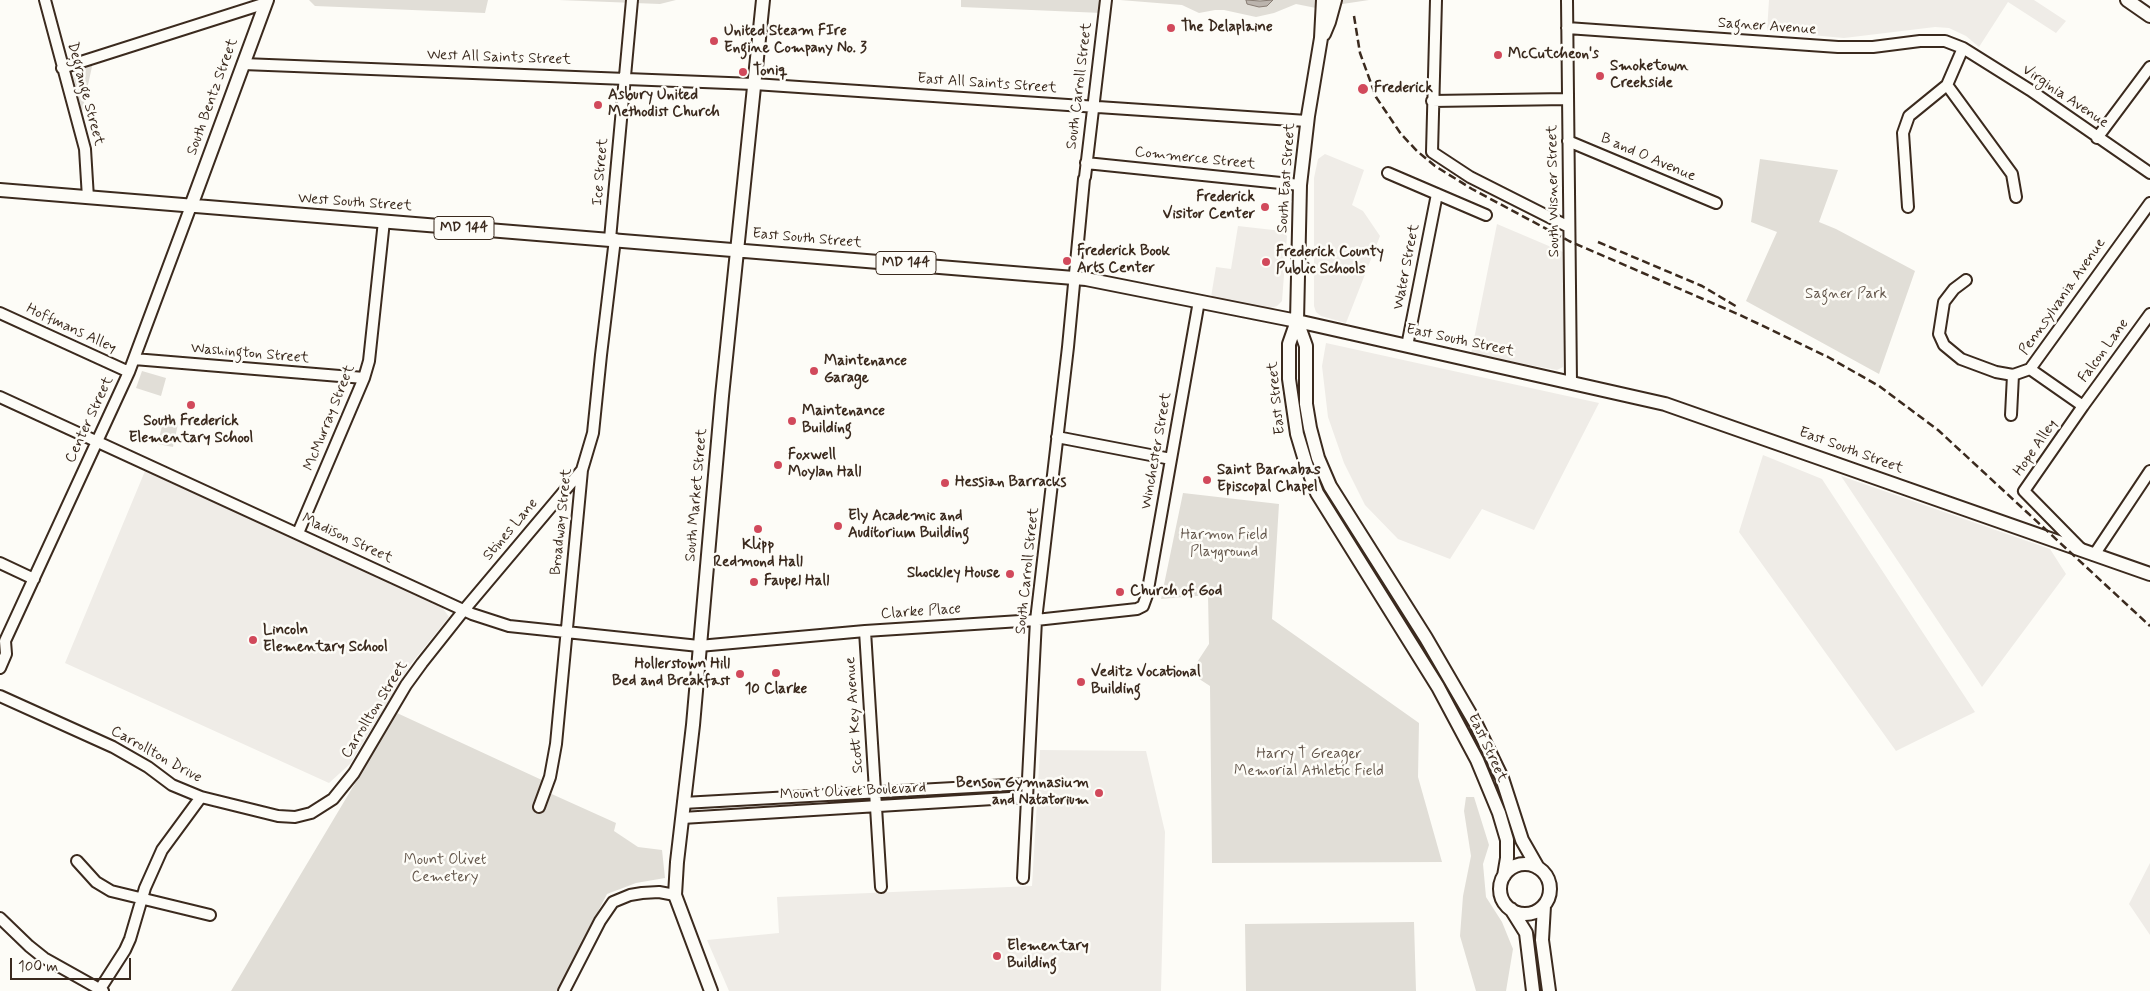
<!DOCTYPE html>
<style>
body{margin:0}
#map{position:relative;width:2150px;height:991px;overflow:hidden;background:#fdfcf7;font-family:Mynerve,sans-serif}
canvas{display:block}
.scale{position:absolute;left:10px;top:958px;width:121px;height:22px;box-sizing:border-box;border:2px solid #3b2a1e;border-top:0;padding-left:6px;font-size:15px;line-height:18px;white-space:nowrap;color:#3b2a1e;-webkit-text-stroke:4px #fdfcf7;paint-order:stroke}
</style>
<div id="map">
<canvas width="2150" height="991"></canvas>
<div class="scale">100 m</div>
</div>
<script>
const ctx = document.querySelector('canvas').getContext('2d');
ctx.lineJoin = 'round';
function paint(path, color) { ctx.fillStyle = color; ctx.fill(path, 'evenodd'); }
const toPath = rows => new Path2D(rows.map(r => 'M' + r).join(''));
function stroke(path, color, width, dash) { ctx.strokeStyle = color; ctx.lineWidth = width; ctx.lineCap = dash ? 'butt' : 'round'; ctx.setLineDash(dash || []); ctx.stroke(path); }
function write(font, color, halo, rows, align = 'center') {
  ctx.font = font + ' Mynerve,sans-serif'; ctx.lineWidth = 5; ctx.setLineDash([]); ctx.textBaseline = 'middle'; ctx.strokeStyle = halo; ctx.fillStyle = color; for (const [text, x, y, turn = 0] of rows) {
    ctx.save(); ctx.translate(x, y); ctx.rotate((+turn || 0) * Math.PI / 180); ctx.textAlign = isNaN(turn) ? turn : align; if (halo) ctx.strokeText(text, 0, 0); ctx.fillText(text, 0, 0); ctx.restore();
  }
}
paint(toPath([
 [1769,0,2034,0,2066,21,2056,33,2008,2,1979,47,1966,36,1949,28,1935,27,1844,38,1767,31],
 [1325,154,1364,170,1352,205,1363,211,1380,236,1346,323,1321,316,1316,312,1314,306,1314,178,1318,159],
 [1497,224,1563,252,1563,367,1557,370,1471,354],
 [1238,226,1282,231,1287,236,1282,301,1277,306,1268,309,1211,297,1216,267,1231,269],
 [1326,343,1599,403,1534,530,1482,509,1450,559,1398,539,1365,505,1344,463,1328,417,1322,366],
 [1763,455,1822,479,1975,712,1896,751,1739,532],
 [145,471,442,607,449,617,411,664,350,764,329,783,65,663],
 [1841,476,2050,549,2066,574,1982,687],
 [1040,750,1146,751,1165,832,1161,991,729,991,707,940,779,933,777,897,1032,886],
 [2150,863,2150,935,2129,904]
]), '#efece7');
paint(toPath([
 [309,0,488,0,485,13,315,6],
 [559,0,676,0,660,4],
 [961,0,1105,0,1102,13,961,7],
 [1120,0,1369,0,1316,8,1296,4,1274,13,1256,17,1224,10,1215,10,1199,13,1182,5],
 [93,62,82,112,73,76,79,66],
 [1760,159,1838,170,1819,222,1836,229,1915,271,1879,374,1746,301,1777,232,1751,222],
 [142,371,166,378,161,396,136,388],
 [163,421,178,424,173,447,158,444],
 [1183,493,1279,504,1272,619,1419,723,1418,777,1442,862,1212,863,1210,686,1190,673,1209,644,1208,595,1161,599],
 [397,713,544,781,545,791,616,823,614,831,638,847,662,850,665,878,636,883,607,894,557,991,231,991],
 [1466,797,1474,797,1489,845,1483,864,1486,897,1502,922,1513,949,1506,991,1476,991,1460,936,1463,896,1471,856,1464,811],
 [1414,922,1416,991,1246,991,1245,924]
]), '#e1ded7');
const water = toPath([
 [1246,0,1260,1,1273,0,1267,6,1259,7,1247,4,1246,0]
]);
paint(water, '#bbb4ad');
stroke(water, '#887d74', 1);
const minor = toPath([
 [45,0,85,149,88,198],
 [1436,0,1432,152,1470,177,1569,227],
 [1567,0,1571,381],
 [1567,28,1838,47,1873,47,1920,41,1945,41,1963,48,2030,90,2150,173],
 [243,64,754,84,1307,121],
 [62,68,266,3],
 [1947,85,2012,174,2016,197],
 [1432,101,1568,99],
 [2097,138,2150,67],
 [1568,141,1716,203],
 [1086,163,1300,185],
 [1388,173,1486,215],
 [1085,177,1106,0],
 [1908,207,1903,133,1909,116,1947,85,1963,48],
 [610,239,632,0],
 [1966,280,1954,289,1944,302,1939,334,1944,345,1961,359,1996,372,2013,375,2030,369,2150,203],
 [0,313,129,372],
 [1407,346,1437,194],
 [134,359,364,378],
 [2030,369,2083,406,2024,491,2082,550],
 [0,397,472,614,509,626,699,646,865,631,1036,620,1137,609,1143,606,1147,595,1199,301],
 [2083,406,2150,314],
 [2011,415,2013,375],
 [1057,437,1171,459],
 [298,533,364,378,369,361,384,221],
 [2094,555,2150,471],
 [0,563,34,579],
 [865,631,881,887],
 [0,668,6,654,5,641,129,372,191,206],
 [0,696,113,747,148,767,172,785,201,797,278,816,295,817,311,813,333,799,354,773,406,685,422,663,464,610,582,470],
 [683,803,1026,784],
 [539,807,550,777,556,744,582,470,593,433,601,355,615,239],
 [682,818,1026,797],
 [77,861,96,882,111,891,210,915],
 [1023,878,1036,620,1068,347,1084,179],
 [0,918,29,946,44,958,103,991],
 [100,989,125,950,130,939,145,888,162,850,201,797],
 [564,991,600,921,613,902,630,895,642,893,659,892,675,895]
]);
const major = toPath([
 [1323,0,1321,38,1308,116,1300,185,1297,321,1289,344,1289,379,1297,434,1306,464,1317,493,1438,687,1477,760,1499,813,1507,840,1507,858,1504,876],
 [2127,0,2150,16],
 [1324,34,1329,22,1335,0],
 [0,190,1086,279,1297,321,1665,404,2150,574],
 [191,206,267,0],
 [1297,321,1306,346,1306,404,1310,428,1318,458,1330,486,1426,638,1476,724,1502,778,1522,840,1538,868],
 '1500 889a25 25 0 1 1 50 0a25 25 0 1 1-50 0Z',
 [1544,906,1542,940,1549,991],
 [1511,909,1526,933,1533,991],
 [711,991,675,895,677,862,693,725,722,396,763,0]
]);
stroke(minor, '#3b2a1e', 14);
stroke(major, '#3b2a1e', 16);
stroke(minor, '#fdfcf7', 10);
stroke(major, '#fdfcf7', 12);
stroke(toPath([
 [1354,16,1360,53,1376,97,1401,134,1417,151,1435,166,1472,189,1569,241,1740,315,1828,357,1879,386,1938,430,2150,626],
 [1598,242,1702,286,1739,308]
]), '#3b2a1e', 2.5, [8, 4]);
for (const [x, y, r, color] of [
 [1171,28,5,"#d1495b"],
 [714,41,5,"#d1495b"],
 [1498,55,5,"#d1495b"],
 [743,72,5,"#d1495b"],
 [1600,76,5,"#d1495b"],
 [1363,89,6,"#d1495b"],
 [598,105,5,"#d1495b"],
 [1265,207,5,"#d1495b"],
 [1067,261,5,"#d1495b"],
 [1266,262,5,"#d1495b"],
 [814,371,5,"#d1495b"],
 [191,405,5,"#d1495b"],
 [792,421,5,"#d1495b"],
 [778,465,5,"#d1495b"],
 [1207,480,5,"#d1495b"],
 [945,483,5,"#d1495b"],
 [838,526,5,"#d1495b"],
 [758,529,5,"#d1495b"],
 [1010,574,5,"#d1495b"],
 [754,582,5,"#d1495b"],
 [1120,592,5,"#d1495b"],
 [253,640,5,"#d1495b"],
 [776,673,5,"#d1495b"],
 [740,674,5,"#d1495b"],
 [1081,682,5,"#d1495b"],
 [1099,793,5,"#d1495b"],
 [997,956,5,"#d1495b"]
]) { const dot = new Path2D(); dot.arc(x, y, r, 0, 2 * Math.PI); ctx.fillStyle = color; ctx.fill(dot); stroke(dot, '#fdfcf7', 2); }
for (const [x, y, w] of [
 [464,228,60],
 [906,263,60]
]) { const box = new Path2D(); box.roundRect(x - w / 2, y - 11.5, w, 23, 4); ctx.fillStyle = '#fdfcf7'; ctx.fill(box); stroke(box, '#3b2a1e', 1); }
write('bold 14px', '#3b2a1e', null, [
 ["MD 144",464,228],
 ["MD 144",906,263]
]);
write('15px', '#3b2a1e', '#fdfcf7', [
 ["Sagner Avenue",1767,27,4],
 ["West All Saints Street",499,58,2],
 ["East All Saints Street",987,84,4],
 ["South Carroll Street",1080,86,-83],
 ["Degrange Street",85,94,75],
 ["South Bentz Street",213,97,-70],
 ["Virginia Avenue",2065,97,34],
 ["B and O Avenue",1648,158,23],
 ["Commerce Street",1195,159,6],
 ["Ice Street",601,172,-85],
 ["South East Street",1287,178,-86],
 ["South Wisner Street",1554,191,-91],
 ["West South Street",355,203,4],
 ["East South Street",807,239,5],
 ["Water Street",1407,267,-79],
 ["Pennsylvania Avenue",2063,297,-55],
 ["Hoffmans Alley",71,329,25],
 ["East South Street",1460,341,12],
 ["Falcon Lane",2104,351,-54],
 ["Washington Street",250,354,5],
 ["East Street",1277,398,-96],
 ["McMurray Street",330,418,-68],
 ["Center Street",90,420,-65],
 ["Hope Alley",2036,448,-55],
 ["Winchester Street",1157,451,-80],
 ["East South Street",1851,451,20],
 ["South Market Street",697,495,-85],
 ["Broadway Street",562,522,-84],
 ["Stines Lane",511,530,-50],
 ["Madison Street",347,539,25],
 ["South Carroll Street",1028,571,-84],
 ["Clarke Place",921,612,-4],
 ["Carrollton Street",375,710,-58],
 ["Scott Key Avenue",855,715,-94],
 ["East Street",1487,748,65],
 ["Carrollton Drive",156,755,29],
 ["Mount Olivet Boulevard",853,792,-3]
]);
write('bold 15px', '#3b2a1e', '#fdfcf7', [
 ["The Delaplaine",1181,28],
 ["United Steam FIre",724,32],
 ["Engine Company No. 3",724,49],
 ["McCutcheon's",1508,55],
 ["Smoketown",1610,67],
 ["Creekside",1610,84],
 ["Toniq",753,72],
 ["Frederick",1374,89],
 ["Asbury United",608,96],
 ["Methodist Church",608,113],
 ["Frederick",1255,198,"right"],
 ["Visitor Center",1255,215,"right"],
 ["Frederick Book",1077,252],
 ["Arts Center",1077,269],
 ["Frederick County",1276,253],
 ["Public Schools",1276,270],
 ["Maintenance",824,362],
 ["Garage",824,379],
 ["Maintenance",802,412],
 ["Building",802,429],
 ["South Frederick",191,422,"center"],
 ["Elementary School",191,439,"center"],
 ["Foxwell",788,456],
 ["Moylan Hall",788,473],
 ["Saint Barnabas",1217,471],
 ["Episcopal Chapel",1217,488],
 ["Hessian Barracks",955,483],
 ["Ely Academic and",848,517],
 ["Auditorium Building",848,534],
 ["Klipp",758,546,"center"],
 ["Redmond Hall",758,563,"center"],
 ["Shockley House",1000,574,"right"],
 ["Faupel Hall",764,582],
 ["Church of God",1130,592],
 ["Lincoln",263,631],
 ["Elementary School",263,648],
 ["Hollerstown Hill",730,665,"right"],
 ["Bed and Breakfast",730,682,"right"],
 ["Veditz Vocational",1091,673],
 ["Building",1091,690],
 ["10 Clarke",776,690,"center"],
 ["Benson Gymnasium",1089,784,"right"],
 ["and Natatorium",1089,801,"right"],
 ["Elementary",1007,947],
 ["Building",1007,964]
], 'left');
write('15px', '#64574c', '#fdfcf7', [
 ["Sagner Park",1846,295],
 ["Harmon Field",1224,536],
 ["Playground",1224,553],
 ["Harry T Greager",1309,755],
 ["Memorial Athletic Field",1309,772],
 ["Mount Olivet",445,861],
 ["Cemetery",445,878]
]);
</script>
